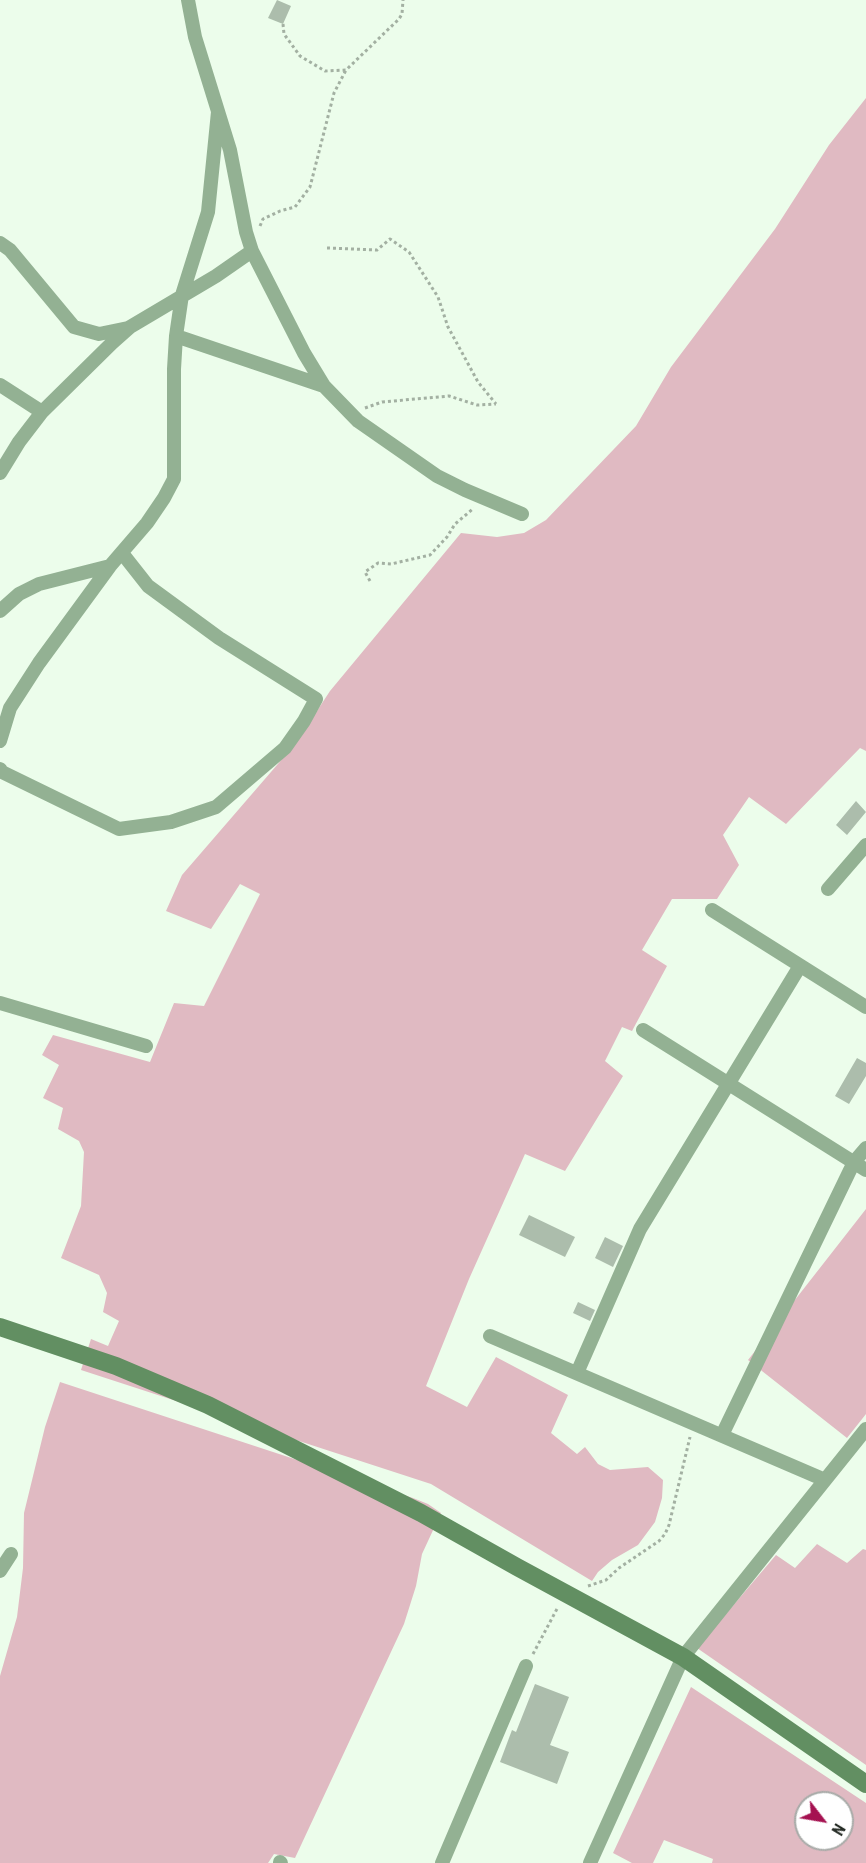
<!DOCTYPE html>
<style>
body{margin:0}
#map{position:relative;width:866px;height:1863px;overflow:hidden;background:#ecfdeb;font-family:"Roboto Condensed",sans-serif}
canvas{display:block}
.north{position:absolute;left:794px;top:1791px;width:60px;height:60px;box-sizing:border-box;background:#fff;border:2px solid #a8aba8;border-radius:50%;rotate:121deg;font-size:16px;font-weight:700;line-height:24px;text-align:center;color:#252c25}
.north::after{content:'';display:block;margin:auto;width:21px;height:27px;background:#a51251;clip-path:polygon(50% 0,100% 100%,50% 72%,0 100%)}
</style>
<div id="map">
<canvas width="866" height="1863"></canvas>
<div class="north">N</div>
</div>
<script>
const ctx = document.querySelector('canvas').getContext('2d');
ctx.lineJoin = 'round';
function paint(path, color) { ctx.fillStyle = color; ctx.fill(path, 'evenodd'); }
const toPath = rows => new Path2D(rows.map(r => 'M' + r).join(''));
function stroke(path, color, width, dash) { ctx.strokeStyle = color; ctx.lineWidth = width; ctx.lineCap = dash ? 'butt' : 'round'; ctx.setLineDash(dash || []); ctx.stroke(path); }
paint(toPath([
 [866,98,866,751,860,748,786,824,749,797,723,835,739,865,717,899,672,899,642,950,667,966,632,1031,622,1027,605,1061,623,1076,565,1171,525,1154,469,1279,426,1386,467,1407,496,1357,568,1395,551,1433,577,1454,585,1447,598,1464,610,1470,648,1467,663,1480,662,1498,655,1522,638,1545,612,1560,598,1572,592,1581,431,1484,81,1370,91,1339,108,1346,119,1321,103,1312,107,1293,99,1275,61,1258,81,1206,84,1152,79,1141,58,1129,63,1108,43,1098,59,1065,42,1055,53,1035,150,1062,174,1003,204,1006,260,894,240,884,211,929,166,911,182,875,296,743,330,691,461,533,497,537,524,533,546,520,636,426,671,367,775,229,829,145],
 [866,1209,866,1414,847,1438,748,1360],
 [60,1382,413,1498,428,1504,441,1513,422,1554,416,1586,404,1624,295,1858,274,1854,268,1863,0,1863,0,1676,17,1617,23,1568,24,1513,45,1427],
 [817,1544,847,1563,863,1549,866,1550,866,1765,697,1648,776,1555,795,1568],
 [691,1687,866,1803,866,1863,712,1863,713,1859,664,1840,653,1863,632,1863,613,1853],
 [806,1803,842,1803,842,1839,806,1839]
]), '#e0bac2');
paint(toPath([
 [277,0,291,6,283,24,268,18],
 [856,801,866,812,847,835,836,825],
 [857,1058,866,1063,866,1076,849,1104,835,1096],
 [529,1215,575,1237,565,1257,519,1235],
 [605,1237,623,1246,613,1267,595,1258],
 [578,1302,595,1310,590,1321,573,1313],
 [535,1684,569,1697,550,1745,569,1752,557,1784,500,1762,512,1730,516,1732]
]), '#acbdac');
stroke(toPath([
 [283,24,284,34,300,56,325,71,346,70,399,19,402,14,403,0],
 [260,226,263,219,280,211,295,207,310,187,334,93,346,70],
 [327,248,377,250,390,239,409,252,438,297,448,327,478,382,496,404],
 [365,408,382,402,449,396,477,405,496,404],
 [370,581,365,572,378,563,391,564,430,555,447,537,455,524,474,508],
 [588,1586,606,1580,619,1568,659,1541,665,1534,669,1525,690,1437],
 [533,1654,558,1607]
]), '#a3b0a2', 3, [3, 3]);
stroke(toPath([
 [188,0,195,37,230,150,246,232,252,251,304,353,324,386,358,421,437,476,465,490,522,514],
 [0,243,10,250,74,327,99,334,128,328],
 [176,336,324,386],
 [0,385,42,412],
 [0,473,19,442,42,412,112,343,130,327,216,276,252,251],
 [0,611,19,594,39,584,110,566],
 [0,741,10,708,39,663,110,566,147,523,164,498,174,479,174,369,176,336,182,295,208,212,218,112],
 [0,769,2,772,119,829,171,822,216,807,285,748,304,721,316,699,219,638,148,586,122,553],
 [828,889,866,845],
 [712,910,866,1007],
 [0,1003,146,1046],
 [643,1030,866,1170],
 [490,1336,825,1480],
 [577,1373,640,1229,800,966],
 [722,1435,854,1162,866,1148],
 [0,1571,11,1554],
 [280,1862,281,1863],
 [442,1863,526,1666],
 [590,1863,683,1657,866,1429]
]), '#93b193', 14);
stroke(toPath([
 [0,1327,116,1366,208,1405,421,1513,517,1567,683,1657,866,1784]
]), '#628f62', 18);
</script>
